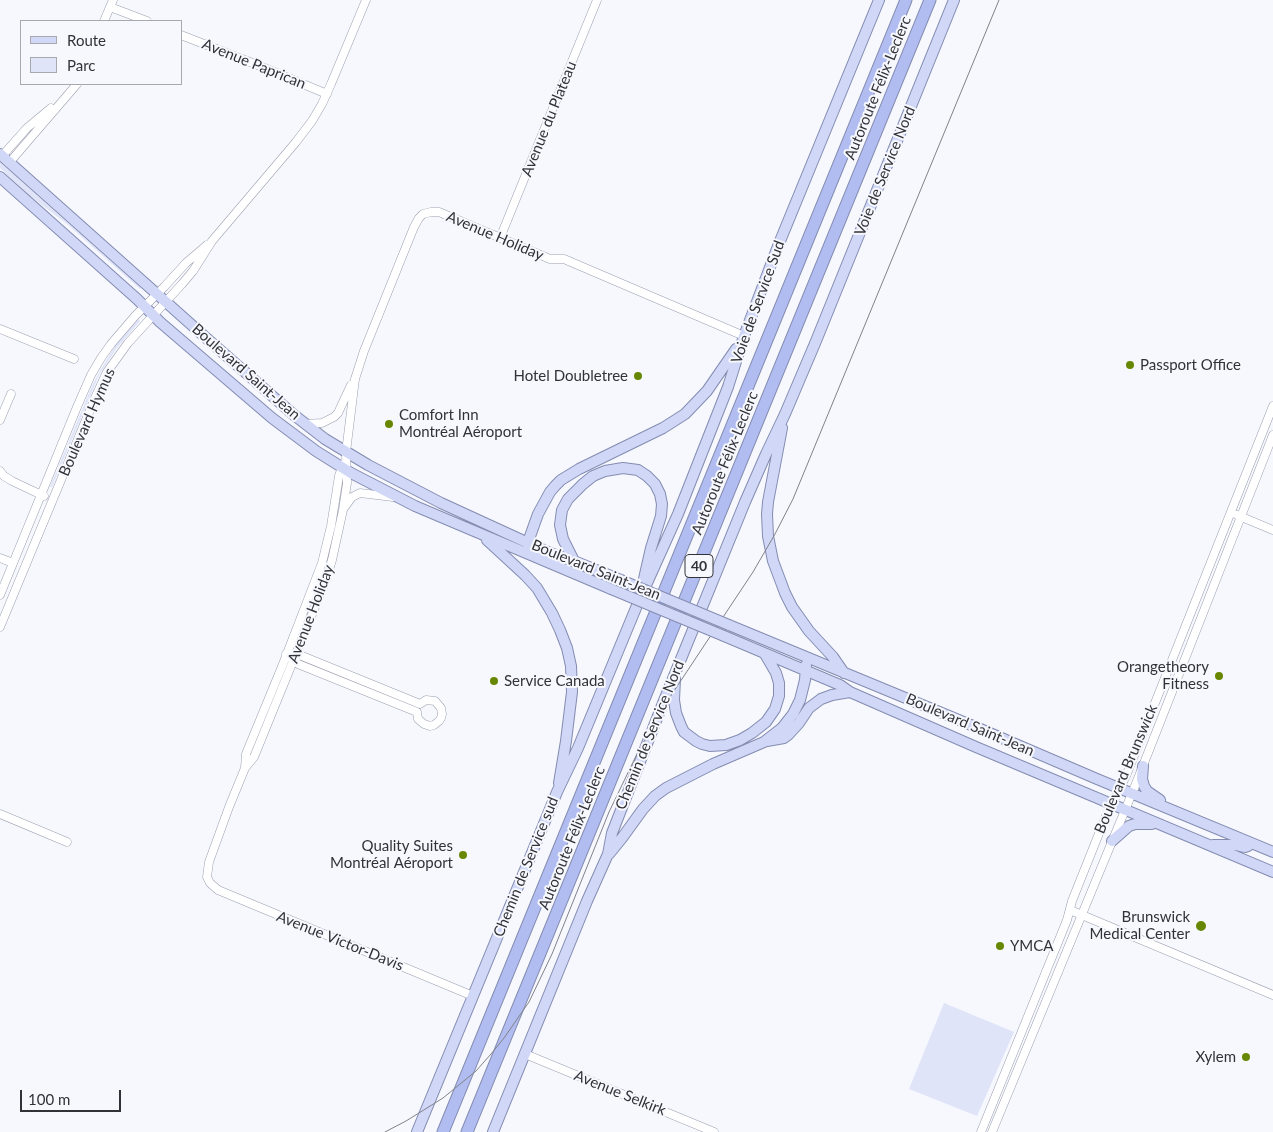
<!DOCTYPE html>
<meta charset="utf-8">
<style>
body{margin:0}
#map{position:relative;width:1273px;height:1132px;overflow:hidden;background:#f6f8fe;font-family:Lato,sans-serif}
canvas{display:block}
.legend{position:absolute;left:20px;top:20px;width:162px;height:65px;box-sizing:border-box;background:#f6f8fe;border:1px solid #a7a9af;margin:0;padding:6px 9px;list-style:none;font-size:15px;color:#313238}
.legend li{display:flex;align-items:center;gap:10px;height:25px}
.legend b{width:25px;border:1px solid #a7a9af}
.scale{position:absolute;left:20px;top:1090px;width:101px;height:22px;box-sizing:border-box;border:2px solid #313238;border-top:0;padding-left:6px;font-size:15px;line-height:18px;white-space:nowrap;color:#313238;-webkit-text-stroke:4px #f6f8fe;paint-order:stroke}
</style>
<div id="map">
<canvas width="1273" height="1132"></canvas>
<ul class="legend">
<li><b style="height:6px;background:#d0d7f7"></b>Route</li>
<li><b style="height:14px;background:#dfe4f8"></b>Parc</li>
</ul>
<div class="scale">100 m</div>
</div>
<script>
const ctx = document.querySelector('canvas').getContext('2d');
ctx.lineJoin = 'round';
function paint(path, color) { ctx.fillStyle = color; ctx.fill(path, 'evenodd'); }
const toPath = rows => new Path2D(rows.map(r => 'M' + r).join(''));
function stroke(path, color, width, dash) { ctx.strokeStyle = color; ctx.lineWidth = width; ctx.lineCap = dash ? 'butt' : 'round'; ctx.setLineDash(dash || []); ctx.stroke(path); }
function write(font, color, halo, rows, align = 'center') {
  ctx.font = font + ' Lato,sans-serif'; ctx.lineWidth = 4; ctx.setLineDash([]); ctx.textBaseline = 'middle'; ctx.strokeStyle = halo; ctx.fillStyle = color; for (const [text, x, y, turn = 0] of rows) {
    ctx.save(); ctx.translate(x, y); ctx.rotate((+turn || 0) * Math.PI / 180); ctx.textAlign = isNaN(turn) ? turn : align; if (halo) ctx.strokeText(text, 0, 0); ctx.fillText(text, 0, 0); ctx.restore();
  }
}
paint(toPath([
 [0,162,68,223,141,288,140,289,67,224,30,196,0,168],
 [138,319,140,321,116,349,99,375,52,487,50,487,92,386,101,369,118,342],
 [944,1003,1014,1032,977,1116,909,1089]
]), '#dfe4f8');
const minor = toPath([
 [110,7,147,21],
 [104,21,113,0],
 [181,35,255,64,327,94],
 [2,156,27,128,51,108],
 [9,163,77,84],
 [500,238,597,0],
 [0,329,74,359],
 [0,420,11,394],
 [305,424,322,423,334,417,338,413,351,385],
 [0,471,4,476,12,481,31,490,44,496],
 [344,508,352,497,360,493,393,497],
 [1237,515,1273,530],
 [0,558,13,563],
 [0,595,77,407,91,375,101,358,111,344,135,316,164,287,186,263,207,245],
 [0,627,95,398,107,372,128,343,182,284,193,271,212,241,296,142,312,121,322,104,331,84,366,0],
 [286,654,302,656,420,704,426,700,435,701,441,708,442,714,441,718,439,721,434,725,430,726,424,724,418,719,417,712,298,664,286,654],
 [245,768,246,754,283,664,322,563,331,526,339,476,343,464],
 [0,814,67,842],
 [1070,910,1273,995],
 [473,996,218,890,210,883,207,877,209,862,229,807,245,768,254,757,326,580,332,560,343,510,347,483,346,452,355,379,364,351,414,227,419,218,423,214,431,212,439,212,550,259,564,259,744,336],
 [525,1054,714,1132],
 [981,1132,1067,920,1072,901,1106,816,1126,776,1273,406],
 [992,1132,1135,786,1273,435]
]);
const major = toPath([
 [0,154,213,344,294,415,325,439,368,465,441,503,550,553,574,561,621,580],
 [0,177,137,299,160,322,272,418,316,451,351,473,415,506,611,589],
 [782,428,768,502,767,514,768,536,773,561,785,593,792,607,809,631,833,657,844,673],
 [487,540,525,575,537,588,552,613,560,630,567,648,571,666,572,692,566,741,559,783],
 [529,548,528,542,538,514,550,492,555,486,561,480,579,469,663,428,685,414,707,391,736,349],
 [574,561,563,539,560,525,562,510,568,499,583,484,593,476,605,471,623,468,638,470,647,476,655,484,660,494,662,504,661,516,651,548,643,583],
 [729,625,983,730,1097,779,1273,852],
 [724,636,840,685,850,692,976,747,1273,872],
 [675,679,674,700,676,713,681,726,684,732,696,741,702,744,710,746,726,745,740,740,752,733,766,722,775,709,779,696,779,683,776,673,765,654],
 [767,741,784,738,788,735,799,723,809,708,821,699,832,695,850,692],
 [1143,766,1142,779,1144,786,1147,791,1160,800],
 [1112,841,1129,826,1135,824,1152,824],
 [1213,845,1236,845,1245,847,1248,846,1250,843],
 [609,854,622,838,643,809,655,796,666,788,713,764,764,742,782,728,793,714,800,700,805,680,806,665],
 [417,1132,557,792,578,748,638,603,678,514,728,387,744,336,778,246,879,0],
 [493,1132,587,901,608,854,612,833,663,703,745,502,766,454,785,414,816,341,954,0]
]);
const highway = toPath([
 [443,1132,906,0],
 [467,1132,930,0]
]);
stroke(minor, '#9c9fae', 9);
stroke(major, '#848cb0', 12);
stroke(highway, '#848cb0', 13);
stroke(minor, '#fff', 8);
stroke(major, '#d0d7f7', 10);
stroke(highway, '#b1bdf1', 11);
stroke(toPath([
 [385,1132,406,1121,443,1098,476,1071,491,1054,504,1038,529,1002,552,954,609,812,636,756,664,706,753,572,775,534,793,499,999,0]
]), '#818288', 1);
const majorBridge = toPath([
 [621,580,729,625],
 [611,589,724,636]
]);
stroke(majorBridge, '#848cb0', 12, []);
stroke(majorBridge, '#d0d7f7', 10);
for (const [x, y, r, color] of [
 [1130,365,5,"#678701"],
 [638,376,5,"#678701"],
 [389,424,5,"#678701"],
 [1219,676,5,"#678701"],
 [494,681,5,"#678701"],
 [463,855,5,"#678701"],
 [1201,926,6,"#678701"],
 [1000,946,5,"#678701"],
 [1246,1057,5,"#678701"]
]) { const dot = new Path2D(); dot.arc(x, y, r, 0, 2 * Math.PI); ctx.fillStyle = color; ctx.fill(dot); stroke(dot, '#f6f8fe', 2); }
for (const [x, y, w] of [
 [699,566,28]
]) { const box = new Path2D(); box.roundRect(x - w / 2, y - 11.5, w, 23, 4); ctx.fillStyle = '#f6f8fe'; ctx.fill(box); stroke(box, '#313238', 1); }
write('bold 14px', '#313238', null, [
 ["40",699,566]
]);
write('15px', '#313238', '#f6f8fe', [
 ["Avenue Paprican",254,64,22],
 ["Autoroute Félix-Leclerc",878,88,-68],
 ["Avenue du Plateau",549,119,-68],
 ["Voie de Service Nord",885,171,-68],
 ["Avenue Holiday",495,236,23],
 ["Voie de Service Sud",758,302,-70],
 ["Boulevard Saint-Jean",246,372,41],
 ["Boulevard Hymus",87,422,-66],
 ["Autoroute Félix-Leclerc",725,463,-68],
 ["Boulevard Saint-Jean",596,570,22],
 ["Avenue Holiday",311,614,-69],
 ["Boulevard Saint-Jean",970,725,23],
 ["Chemin de Service Nord",650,735,-68],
 ["Boulevard Brunswick",1126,769,-67],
 ["Autoroute Félix-Leclerc",572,838,-68],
 ["Chemin de Service sud",526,867,-68],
 ["Avenue Victor-Davis",340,941,22],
 ["Avenue Selkirk",620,1093,22]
]);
write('15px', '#313238', '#f6f8fe', [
 ["Passport Office",1140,365,"left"],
 ["Hotel Doubletree",628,376],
 ["Comfort Inn",399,415,"left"],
 ["Montréal Aéroport",399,432,"left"],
 ["Orangetheory",1209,667],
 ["Fitness",1209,684],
 ["Service Canada",504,681,"left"],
 ["Quality Suites",453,846],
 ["Montréal Aéroport",453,863],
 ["Brunswick",1190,917],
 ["Medical Center",1190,934],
 ["YMCA",1010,946,"left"],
 ["Xylem",1236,1057]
], 'right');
</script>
